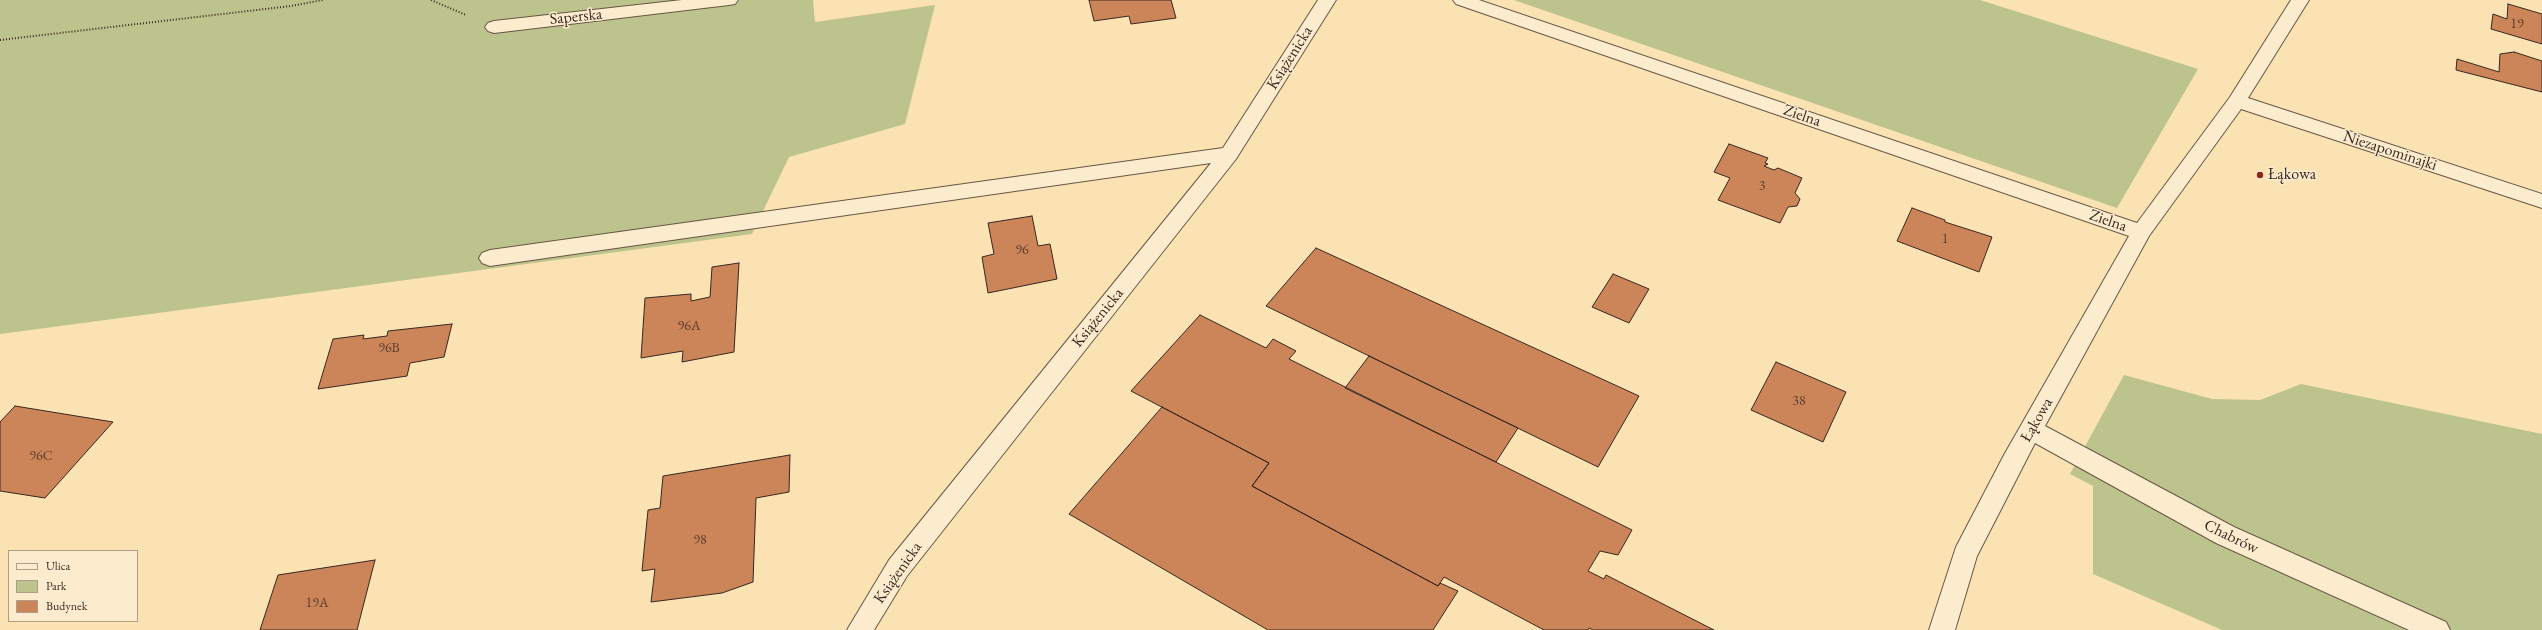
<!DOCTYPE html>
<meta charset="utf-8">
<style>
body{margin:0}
#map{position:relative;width:2542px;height:630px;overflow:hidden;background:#fae2b3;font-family:"EB Garamond",serif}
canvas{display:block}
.legend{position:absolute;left:8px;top:550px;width:130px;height:72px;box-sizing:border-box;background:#fcecce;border:1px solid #ae9d88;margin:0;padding:5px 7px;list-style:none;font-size:12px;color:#382720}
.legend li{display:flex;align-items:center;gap:8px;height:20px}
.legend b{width:20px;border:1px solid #ae9d88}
</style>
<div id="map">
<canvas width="2542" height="630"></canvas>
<ul class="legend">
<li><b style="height:5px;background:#fcecce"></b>Ulica</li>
<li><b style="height:11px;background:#bdc38d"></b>Park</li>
<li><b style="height:11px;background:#cb8559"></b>Budynek</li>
</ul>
</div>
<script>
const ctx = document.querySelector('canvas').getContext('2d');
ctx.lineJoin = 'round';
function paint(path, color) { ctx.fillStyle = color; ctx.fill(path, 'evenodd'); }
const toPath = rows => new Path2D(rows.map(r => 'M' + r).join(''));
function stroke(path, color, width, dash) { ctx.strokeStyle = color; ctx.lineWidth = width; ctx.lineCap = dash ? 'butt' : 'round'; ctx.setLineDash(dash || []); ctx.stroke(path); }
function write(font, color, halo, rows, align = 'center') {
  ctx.font = font + ' "EB Garamond",serif'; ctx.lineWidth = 3; ctx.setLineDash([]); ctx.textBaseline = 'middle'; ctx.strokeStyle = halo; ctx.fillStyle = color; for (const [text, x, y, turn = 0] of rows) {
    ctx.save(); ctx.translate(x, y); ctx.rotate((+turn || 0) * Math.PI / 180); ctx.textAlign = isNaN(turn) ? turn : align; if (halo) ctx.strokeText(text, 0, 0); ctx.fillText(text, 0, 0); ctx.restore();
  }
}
paint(toPath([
 [0,0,813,0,815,22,935,5,905,124,789,157,752,234,0,334],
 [1514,0,1980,0,2198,69,2117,208],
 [2124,375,2212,399,2260,400,2301,384,2542,434,2542,630,2222,630,2093,574,2093,486,2070,474]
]), '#bdc38d');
const building = toPath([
 [1089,0,1171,0,1176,18,1131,24,1129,16,1094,21,1089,0],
 [2508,4,2542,14,2542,44,2491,29,2493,14,2507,19,2508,4],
 [2514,52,2542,61,2542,92,2456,70,2457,59,2499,72,2500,54,2514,52],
 [1729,144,1768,158,1765,163,1768,164,1764,166,1774,170,1778,168,1802,178,1795,193,1800,199,1797,206,1788,207,1780,223,1718,200,1730,178,1714,172,1729,144],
 [1912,208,1945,220,1945,222,1992,237,1979,272,1897,241,1912,208],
 [1032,216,1038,246,1050,244,1057,279,988,293,982,257,994,254,988,223,1032,216],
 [1316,248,1639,396,1598,467,1266,306,1316,248],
 [739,263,734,352,682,362,683,351,641,358,645,298,691,294,691,301,710,297,712,267,739,263],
 [1613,274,1649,289,1629,323,1592,307,1613,274],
 [1200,315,1266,348,1273,339,1296,351,1289,359,1632,530,1618,555,1600,551,1588,571,1604,579,1606,575,1714,630,1593,630,1589,628,1588,630,1544,630,1444,577,1438,586,1252,486,1269,463,1131,391,1200,315],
 [452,324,444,357,410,363,407,376,318,389,333,339,364,335,363,339,387,336,388,331,452,324],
 [1369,356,1518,428,1496,462,1345,388,1369,356],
 [1776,362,1846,392,1823,442,1751,410,1776,362],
 [15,406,113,422,45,498,0,491,0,422,15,406],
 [1162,407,1269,463,1252,486,1438,586,1440,583,1458,591,1433,630,1268,630,1069,514,1162,407],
 [790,455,789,492,756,498,753,582,722,593,651,602,655,569,642,571,648,510,660,508,663,476,790,455],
 [375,560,357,630,260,630,278,575,375,560]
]);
paint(building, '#cb8559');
stroke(building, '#382720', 1);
const street = toPath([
 [682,0,738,0,735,4,729,5,494,33,488,31,485,27,488,23,494,21,682,0],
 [1318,0,1336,0,1236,159,907,576,874,630,847,630,889,560,1211,163,490,266,482,263,479,258,482,253,490,250,1223,148,1318,0],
 [1453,0,1479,0,2137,223,2230,97,2291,0,2309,0,2248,98,2542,194,2542,208,2241,109,2149,236,2045,426,2234,527,2446,622,2450,630,2409,630,2216,543,2035,443,1977,556,1955,630,1929,630,1956,547,2004,455,2129,236,1456,4,1453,0]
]);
stroke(street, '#685645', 2);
stroke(toPath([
 [431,0,466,15],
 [0,40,291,6,323,0]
]), '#382720', 2, [1, 2]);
paint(street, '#fcecce');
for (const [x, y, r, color] of [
 [2260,175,4,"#8f2418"]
]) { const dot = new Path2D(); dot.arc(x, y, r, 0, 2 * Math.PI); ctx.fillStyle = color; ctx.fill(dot); stroke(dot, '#fcecce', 1.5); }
write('14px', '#5d3e2e', null, [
 ["19",2517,24],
 ["3",1762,186],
 ["1",1945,239],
 ["96",1022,250],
 ["96A",689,326],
 ["96B",389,348],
 ["38",1799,401],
 ["96C",41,456],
 ["98",700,540],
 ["19A",317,603]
]);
write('16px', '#382720', '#fcecce', [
 ["Saperska",576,17,-6],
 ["Książenicka",1290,58,-58],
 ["Zielna",1802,116,19],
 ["Niezapominajki",2390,151,18],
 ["Zielna",2108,221,19],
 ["Książenicka",1098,318,-51],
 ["Łąkowa",2037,420,-60],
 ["Chabrów",2231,537,26],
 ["Książenicka",898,573,-55]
]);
write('16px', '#382720', '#fcecce', [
 ["Łąkowa",2268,175]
], 'left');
</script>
